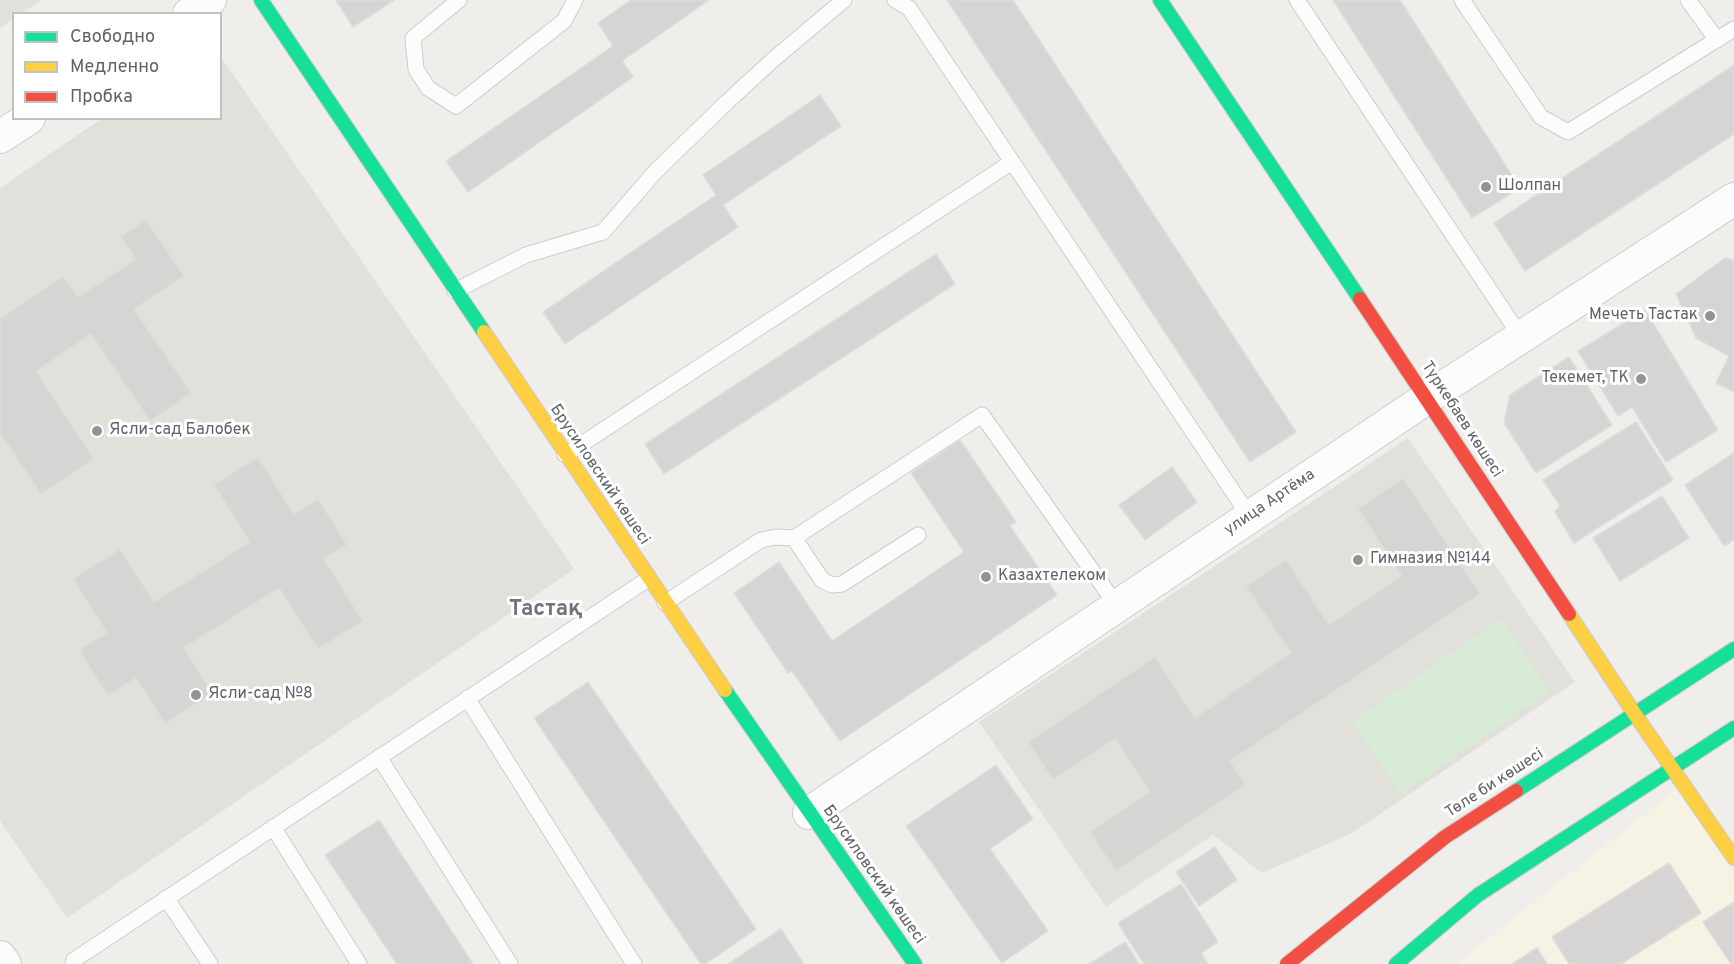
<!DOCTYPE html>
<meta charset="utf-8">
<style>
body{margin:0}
#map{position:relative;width:1734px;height:964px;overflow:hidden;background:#efeeea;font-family:Overpass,sans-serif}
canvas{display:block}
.legend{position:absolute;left:12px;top:12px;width:210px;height:108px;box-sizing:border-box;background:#fff;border:2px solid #bfc1c3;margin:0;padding:8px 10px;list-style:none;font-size:18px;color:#5f6368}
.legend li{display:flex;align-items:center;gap:12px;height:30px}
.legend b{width:30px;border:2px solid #bfc1c3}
</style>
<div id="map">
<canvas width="1734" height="964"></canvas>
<ul class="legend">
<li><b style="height:8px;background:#16e098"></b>Свободно</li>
<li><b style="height:8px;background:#ffcf43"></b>Медленно</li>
<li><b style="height:8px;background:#f24e42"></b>Пробка</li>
</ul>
</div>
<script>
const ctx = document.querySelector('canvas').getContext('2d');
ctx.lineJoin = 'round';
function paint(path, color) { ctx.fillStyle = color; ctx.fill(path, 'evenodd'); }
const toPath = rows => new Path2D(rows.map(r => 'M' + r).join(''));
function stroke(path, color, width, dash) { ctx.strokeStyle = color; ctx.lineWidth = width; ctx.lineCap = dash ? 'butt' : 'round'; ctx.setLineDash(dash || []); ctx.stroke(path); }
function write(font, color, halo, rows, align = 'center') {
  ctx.font = font + ' Overpass,sans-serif'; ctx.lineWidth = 6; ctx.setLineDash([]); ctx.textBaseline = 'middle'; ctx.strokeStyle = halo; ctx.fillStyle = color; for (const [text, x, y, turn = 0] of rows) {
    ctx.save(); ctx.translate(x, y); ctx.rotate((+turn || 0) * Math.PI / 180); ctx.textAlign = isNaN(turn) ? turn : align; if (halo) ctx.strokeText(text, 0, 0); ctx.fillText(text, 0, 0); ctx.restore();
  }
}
paint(toPath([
 [1679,787,1734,875,1734,964,1456,964]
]), '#f7f3e4');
paint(toPath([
 [0,0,42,0,22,13,14,14,13,19,0,28],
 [221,57,574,569,67,918,0,821,0,188,101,119,220,118],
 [1408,438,1575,682,1352,833,1262,873,1213,835,1106,907,979,722]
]), '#e2e0da');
paint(toPath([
 [1501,619,1550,691,1401,794,1352,721]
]), '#d8ebd6');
const building = toPath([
 [336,0,394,0,353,27,336,0],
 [631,0,709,0,622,61,633,77,468,192,446,161,613,46,598,23,631,0],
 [947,0,1013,0,1296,432,1250,462,947,0],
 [1333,0,1400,0,1520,188,1472,218,1333,0],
 [1734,65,1734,134,1525,271,1494,223,1734,65],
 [820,95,841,126,723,205,738,227,565,344,543,312,716,195,703,175,820,95],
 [146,220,184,276,134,309,191,393,150,421,91,334,36,371,94,459,41,494,0,433,0,319,63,276,78,297,136,259,121,237,146,220],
 [936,254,955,284,664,474,645,444,936,254],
 [1725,258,1734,260,1734,392,1716,383,1729,356,1696,338,1676,294,1725,258],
 [1645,310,1718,430,1666,462,1632,407,1618,416,1578,351,1645,310],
 [1569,357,1612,425,1536,473,1504,423,1510,395,1569,357],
 [1636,422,1673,480,1574,543,1555,512,1560,506,1543,480,1636,422],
 [960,440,1016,522,1010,526,1057,595,840,741,792,671,788,673,734,593,779,562,832,641,964,552,911,473,960,440],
 [1734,453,1734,540,1724,546,1685,485,1734,453],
 [258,457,294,514,318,499,347,545,324,559,363,621,318,649,279,588,184,648,212,693,165,724,136,678,108,696,79,650,107,633,73,579,120,549,154,602,250,542,214,485,258,457],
 [1172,467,1197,502,1145,540,1119,505,1172,467],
 [1403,478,1480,594,1230,761,1246,785,1116,871,1090,832,1150,792,1115,739,1053,780,1028,742,1155,657,1195,718,1291,653,1246,586,1286,560,1329,625,1402,576,1358,509,1403,478],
 [1662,496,1689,538,1620,581,1593,538,1662,496],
 [588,682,756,929,705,964,701,964,534,718,588,682],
 [996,765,1033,819,990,849,1048,931,1002,963,906,826,996,765],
 [379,820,473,964,397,964,325,855,379,820],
 [1215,847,1237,880,1199,906,1176,872,1215,847],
 [1669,863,1701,913,1621,964,1569,964,1552,937,1669,863],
 [1181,884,1218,942,1201,953,1208,964,1144,964,1118,923,1181,884],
 [1734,902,1734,964,1731,964,1703,922,1734,902],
 [781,929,804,964,728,964,781,929],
 [1125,942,1139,964,1089,964,1125,942],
 [1537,948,1547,964,1512,964,1537,948]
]);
paint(building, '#d6d5d3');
stroke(building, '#deddd9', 1.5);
const lane = toPath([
 [459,0,413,38,416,69,428,88,456,106,564,21,575,0],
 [895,0,909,8,1250,517],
 [1297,0,1521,337],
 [1462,0,1541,117,1568,132,1734,29],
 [1688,0,1717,40],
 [455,291,526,255,603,232,655,172,727,102,775,58,844,0],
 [565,455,1012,162],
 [794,538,822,580,832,585,842,584,918,535],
 [665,603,761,540,776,537,794,538,982,415,1117,606],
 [467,698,634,964],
 [379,757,510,964],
 [273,827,359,964],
 [166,898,210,964],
 [73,964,74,960,648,579]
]);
const street = toPath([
 [189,14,210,0],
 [0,137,29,118],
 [809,813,1427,398,1734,199],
 [0,957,5,964]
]);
const fast = toPath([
 [261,0,484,332],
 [1160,0,1360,299],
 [725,690,915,964],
 [1516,791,1734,649],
 [1396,964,1478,895,1734,728]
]);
const slow = toPath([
 [484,332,725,690],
 [1569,614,1634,713,1734,858]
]);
const jam = toPath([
 [1360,299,1569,614],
 [1287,964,1445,837,1516,791]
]);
stroke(lane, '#cbcccc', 17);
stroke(street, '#cbcccc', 34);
stroke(fast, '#cacacb', 16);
stroke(slow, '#cacacb', 16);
stroke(jam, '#cacacb', 16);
stroke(lane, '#fdfcfc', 15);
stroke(street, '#fdfcfc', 32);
stroke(fast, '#16e098', 14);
stroke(slow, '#ffcf43', 14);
stroke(jam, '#f24e42', 14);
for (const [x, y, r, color] of [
 [1486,187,6,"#919496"],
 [1710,316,6,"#919496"],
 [1641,379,6,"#919496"],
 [97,431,6,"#919496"],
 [1358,560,6,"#919496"],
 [986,577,6,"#919496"],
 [196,695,6,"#919496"]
]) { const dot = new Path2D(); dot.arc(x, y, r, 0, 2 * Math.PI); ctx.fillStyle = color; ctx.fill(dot); stroke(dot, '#fff', 2); }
write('16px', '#5f6368', '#fff', [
 ["Шолпан",1498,187],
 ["Мечеть Тастак",1698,316,"right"],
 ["Текемет, ТК",1629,379,"right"],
 ["Ясли-сад Балобек",109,431],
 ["Гимназия №144",1370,560],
 ["Казахтелеком",998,577],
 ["Ясли-сад №8",208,695]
], 'left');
write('16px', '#5f6368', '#fff', [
 ["Түркебаев көшесі",1461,420,57],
 ["Брусиловский көшесі",599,475,56],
 ["улица Артёма",1270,503,-34],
 ["Төле би көшесі",1495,784,-33],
 ["Брусиловский көшесі",873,875,55]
]);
write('bold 22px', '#70757a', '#fff', [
 ["Тастақ",546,611]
]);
</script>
